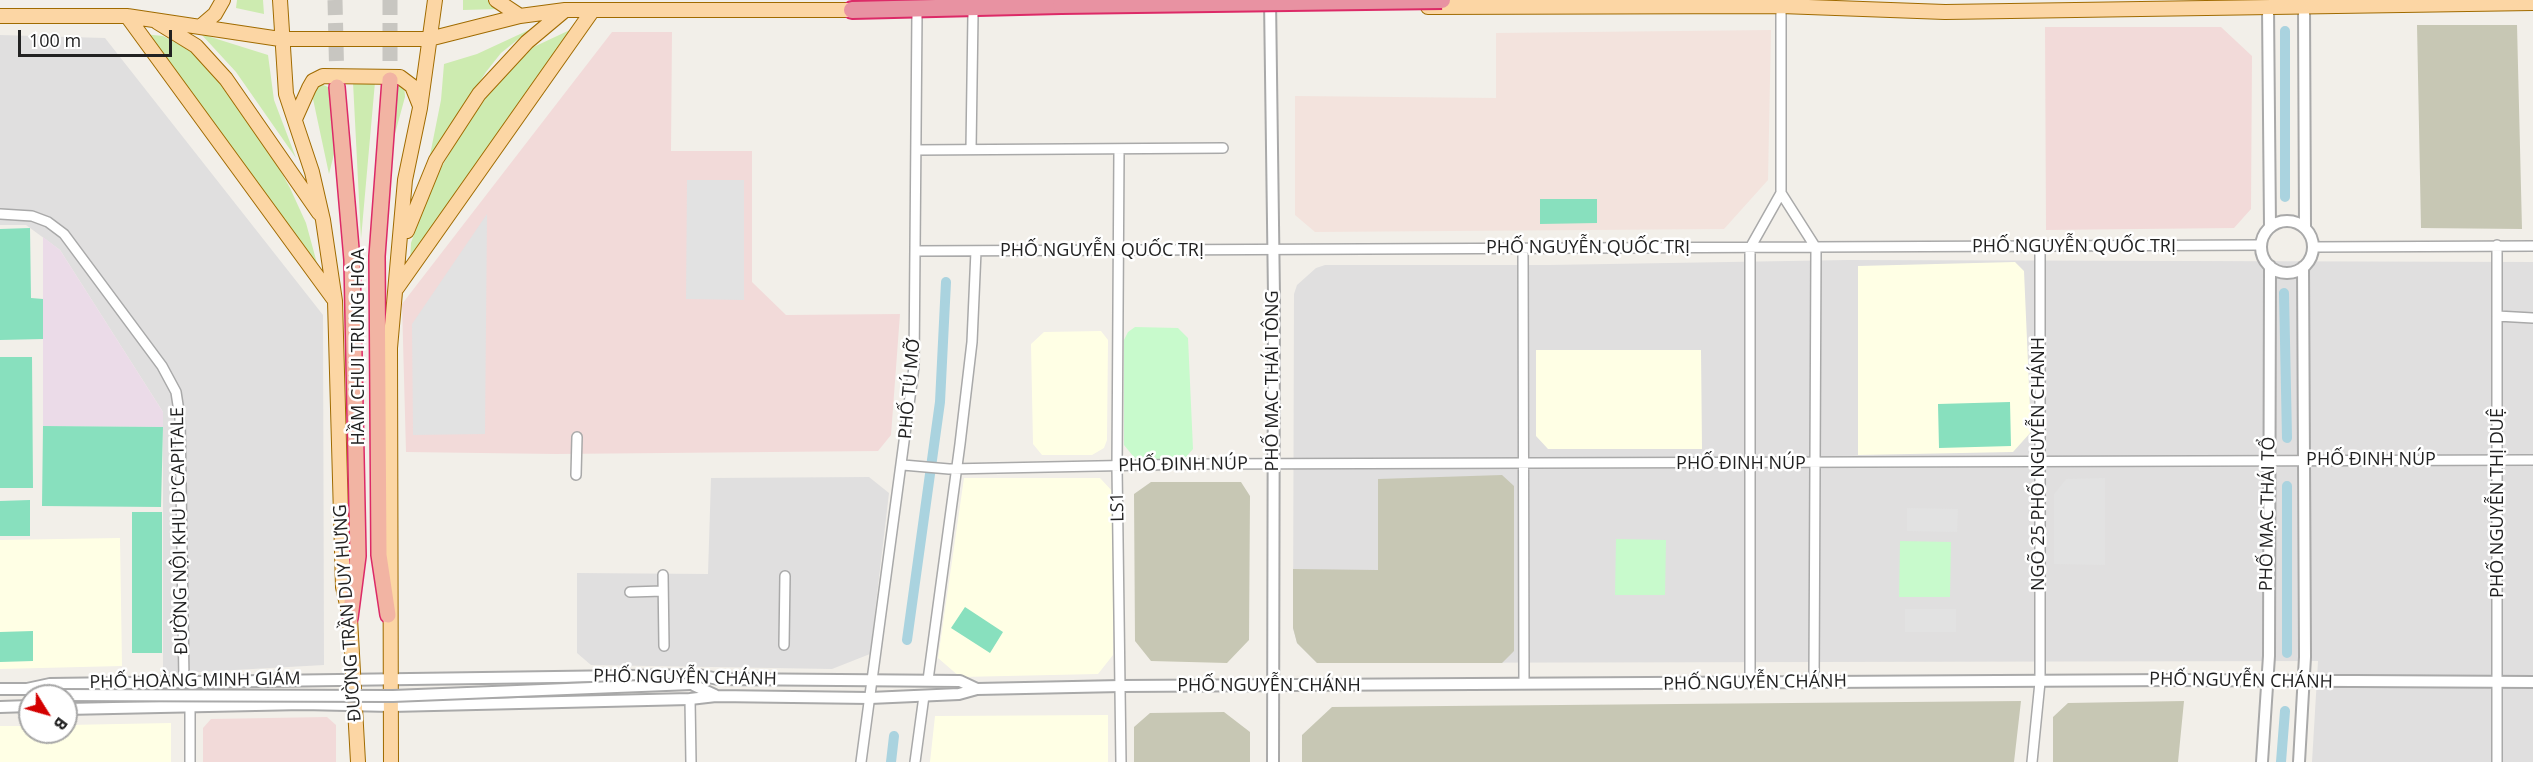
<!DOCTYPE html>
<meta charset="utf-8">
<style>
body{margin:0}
#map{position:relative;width:2533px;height:762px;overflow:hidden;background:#f2efe9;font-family:"Open Sans",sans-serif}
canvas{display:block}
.north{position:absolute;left:18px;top:684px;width:60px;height:60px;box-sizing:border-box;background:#fff;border:2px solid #a7a7a7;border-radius:50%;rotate:127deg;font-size:16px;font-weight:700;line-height:24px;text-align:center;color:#222}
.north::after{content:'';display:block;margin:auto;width:21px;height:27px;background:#d40000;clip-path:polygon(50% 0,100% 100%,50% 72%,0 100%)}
.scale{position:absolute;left:18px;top:30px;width:154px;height:27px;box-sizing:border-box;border:3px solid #222;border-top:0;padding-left:8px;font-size:18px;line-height:21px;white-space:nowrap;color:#222;-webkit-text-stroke:4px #fff;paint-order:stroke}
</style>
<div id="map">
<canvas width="2533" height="762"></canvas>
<div class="north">B</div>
<div class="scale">100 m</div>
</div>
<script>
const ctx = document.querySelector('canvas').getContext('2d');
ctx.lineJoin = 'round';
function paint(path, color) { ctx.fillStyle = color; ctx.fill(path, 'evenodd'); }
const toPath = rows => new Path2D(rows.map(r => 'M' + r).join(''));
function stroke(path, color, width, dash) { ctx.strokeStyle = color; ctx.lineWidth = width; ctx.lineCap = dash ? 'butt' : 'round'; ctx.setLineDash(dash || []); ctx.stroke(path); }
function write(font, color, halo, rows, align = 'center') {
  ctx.font = font + ' "Open Sans",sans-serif'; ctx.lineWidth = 5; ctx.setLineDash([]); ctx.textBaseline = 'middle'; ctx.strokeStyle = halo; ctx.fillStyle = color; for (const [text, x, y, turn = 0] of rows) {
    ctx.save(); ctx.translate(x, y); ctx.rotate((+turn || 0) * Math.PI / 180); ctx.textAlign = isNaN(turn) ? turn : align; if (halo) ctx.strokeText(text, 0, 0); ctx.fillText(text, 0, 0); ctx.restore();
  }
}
paint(toPath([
 [0,35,105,38,323,315,324,665,163,674,163,412,60,250,26,225,0,225],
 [1848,260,2533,262,2533,762,2312,762,2318,661,1317,663,1297,643,1293,628,1294,294,1297,285,1316,268,1325,265,1549,265],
 [869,477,889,493,870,654,832,669,591,665,577,653,577,573,708,574,711,478]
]), '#e0dfdf');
paint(toPath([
 [2045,27,2221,27,2252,56,2251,209,2234,228,2046,230],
 [612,32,672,32,671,151,752,151,752,282,786,315,900,314,891,435,878,451,556,454,406,452,402,304],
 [327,717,336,725,336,762,203,762,203,728,211,719]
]), '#f2dad9');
paint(toPath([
 [43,237,60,250,163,412,163,427,43,426]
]), '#ebdbe8');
paint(toPath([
 [2015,262,2024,271,2031,432,2013,452,1858,455,1858,266],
 [1101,331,1108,340,1107,440,1104,448,1092,455,1042,455,1033,444,1031,344,1044,332],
 [1536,350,1701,350,1702,449,1548,449,1536,436],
 [964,478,1100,478,1113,492,1113,655,1098,674,960,677,938,658],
 [120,538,122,666,0,669,0,540],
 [1108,715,1108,762,930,762,935,716],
 [171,723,171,762,0,762,0,726,30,726,30,732,66,732,66,725]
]), '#ffffe5');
paint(toPath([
 [1771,30,1768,180,1724,229,1315,232,1295,215,1295,96,1496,98,1496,33]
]), '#f3e3dd');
paint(toPath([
 [2417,25,2517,25,2522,229,2421,228],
 [1502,475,1514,486,1514,651,1502,663,1317,663,1297,643,1293,628,1293,569,1378,570,1378,479],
 [1151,482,1241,482,1250,496,1249,640,1227,663,1151,661,1135,641,1134,494],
 [2021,701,2014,762,1302,762,1302,735,1332,707],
 [2184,701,2178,762,2053,762,2053,717,2068,703],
 [1224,712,1250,732,1250,762,1134,762,1134,727,1150,713]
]), '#c7c7b4');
paint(toPath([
 [237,0,263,0,264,14,236,8],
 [463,0,490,0,500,9,463,10],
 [531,29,501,53,486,72,429,160,441,100,444,64,477,54],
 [572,29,410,262,411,243,432,183,470,119,510,65,525,51],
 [143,34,163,36,180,45,199,57,215,76,268,148,290,188,306,223,318,267],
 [201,34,268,55,274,100,296,158,236,72],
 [353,82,375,82,361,239],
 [394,83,404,83,405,97,393,141],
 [321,84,328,87,333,120,334,154,329,174,313,99,316,88]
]), '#cdebb0');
paint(toPath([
 [1135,327,1178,328,1188,338,1193,449,1186,457,1139,460,1133,456,1124,445,1124,340,1128,332],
 [1616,539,1666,540,1665,595,1615,595],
 [1900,541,1951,542,1950,597,1899,597]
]), '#c8facc');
paint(toPath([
 [1540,199,1597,199,1597,223,1540,224],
 [30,228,31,298,43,299,43,339,0,340,0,229],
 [0,357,32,357,33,488,0,488],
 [2010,402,2011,446,1939,448,1938,404],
 [43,426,163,427,161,507,42,506],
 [30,500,30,536,0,536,0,501],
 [132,512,162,512,162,653,132,653],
 [965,607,1003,632,990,653,951,628],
 [33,631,33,661,0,662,0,632]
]), '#88e0be');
paint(toPath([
 [687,180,744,180,744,300,686,299],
 [487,214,485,434,413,435,412,324],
 [2105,478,2105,565,2054,564,2054,494,2066,479],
 [1907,508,1958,509,1957,532,1907,531],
 [1905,609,1956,609,1956,632,1905,632]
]), '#e2e2e2');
stroke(toPath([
 [2285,197,2285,31],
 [2284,293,2287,438],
 [2287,486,2287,653],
 [907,640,940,402,946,282],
 [891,762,894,736],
 [2281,762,2285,711]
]), '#aad3df', 10);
stroke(toPath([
 [335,0,337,87],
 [390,0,390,80]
]), '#c8c6c1', 15, [15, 8]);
const minor = toPath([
 [971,149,973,14],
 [916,150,1223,148],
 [1119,151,1117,467,1121,762],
 [1781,193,1816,248,1814,682],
 [0,214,32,216,48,222,64,234,162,366,176,392,180,418,184,681],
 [2314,247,2533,246],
 [1523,248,1524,683],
 [915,251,2261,245],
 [2497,316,2533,318],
 [903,465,949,469,1197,464,2533,460],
 [576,475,577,437],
 [663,575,664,646],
 [630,592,663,591],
 [784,645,785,576],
 [928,680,960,444,972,342,976,251],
 [1750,682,1750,248,1781,193,1781,6],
 [690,699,691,762],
 [190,706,190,762],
 [861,762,914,367,917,13],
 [915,762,924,696],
 [2032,762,2040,682,2040,247],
 [2497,762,2497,245]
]);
const tertiary = toPath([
 [1270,0,1274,296,1273,762],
 [2268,7,2270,227],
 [2304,7,2305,228],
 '2261 247a26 26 0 1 1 52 0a26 26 0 1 1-52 0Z',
 [691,684,715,695],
 [0,689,27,689,50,684,699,675,718,679,960,681,977,689],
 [0,707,30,706],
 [66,709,303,704,391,706,690,699,716,696,870,698,959,694,977,689,1121,686,2174,680,2533,682],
 [2262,762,2269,656,2270,266],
 [2299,762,2305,657,2303,267]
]);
const primary = toPath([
 [280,0,286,94,312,172,323,220,335,301,343,587,350,618,358,762],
 [496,0,520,16],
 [1428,7,1781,6,1945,12,2533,3],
 [0,16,127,16,280,39,429,39,520,16,565,10,860,10],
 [127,16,333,298],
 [157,22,196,46,226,79,319,213],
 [201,26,215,14,223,0],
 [296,117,309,88,313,81,323,76,400,77,412,86,420,106],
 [407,231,436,160,479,94,527,42,564,11],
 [397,288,593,10],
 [391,762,390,348,405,180,420,108,435,0]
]);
const trunk = toPath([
 [337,87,352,260,358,556,350,618],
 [388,615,379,555,377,256,390,80]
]);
const motorway = toPath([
 [852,10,1061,5]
]);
stroke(minor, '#a9a9a9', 12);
stroke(tertiary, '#a9a9a9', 14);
stroke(primary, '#a06b00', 16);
stroke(trunk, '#dc2a67', 18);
stroke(motorway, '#dc2a67', 20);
stroke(minor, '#fff', 9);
stroke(tertiary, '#fff', 10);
stroke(primary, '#fcd6a4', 14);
stroke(trunk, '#f2b4a3', 15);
stroke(motorway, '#e892a2', 16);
const tertiaryBridge = toPath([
 [49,695,393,696,691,684]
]);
const motorwayBridge = toPath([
 [1061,5,1442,0]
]);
stroke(tertiaryBridge, '#a9a9a9', 14, []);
stroke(motorwayBridge, '#dc2a67', 20, []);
stroke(tertiaryBridge, '#fff', 10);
stroke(motorwayBridge, '#e892a2', 16);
write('18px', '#222', '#fff', [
 ["PHỐ NGUYỄN QUỐC TRỊ",2074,247],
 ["PHỐ NGUYỄN QUỐC TRỊ",1588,248],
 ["PHỐ NGUYỄN QUỐC TRỊ",1102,251],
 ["HẦM CHUI TRUNG HÒA",359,347,-90],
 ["PHỐ MẠC THÁI TÔNG",1273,381,-90],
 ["PHỐ TÚ MỠ",910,389,-85],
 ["PHỐ ĐINH NÚP",2371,460],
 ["PHỐ ĐINH NÚP",1741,464],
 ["NGÕ 25 PHỐ NGUYỄN CHÁNH",2039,464,-90],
 ["PHỐ ĐINH NÚP",1183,465,-1],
 ["PHỐ NGUYỄN THỊ DUỆ",2498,503,-90],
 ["LS1",1118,507,-91],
 ["PHỐ MẠC THÁI TỔ",2268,514,-89],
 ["ĐƯỜNG NỘI KHU D'CAPITALE",180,531,-91],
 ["ĐƯỜNG TRẦN DUY HƯNG",348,613,-94],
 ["PHỐ NGUYỄN CHÁNH",685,678,1],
 ["PHỐ HOÀNG MINH GIÁM",195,681,-1],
 ["PHỐ NGUYỄN CHÁNH",2241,681,1],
 ["PHỐ NGUYỄN CHÁNH",1755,683,-1],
 ["PHỐ NGUYỄN CHÁNH",1269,686]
]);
</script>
